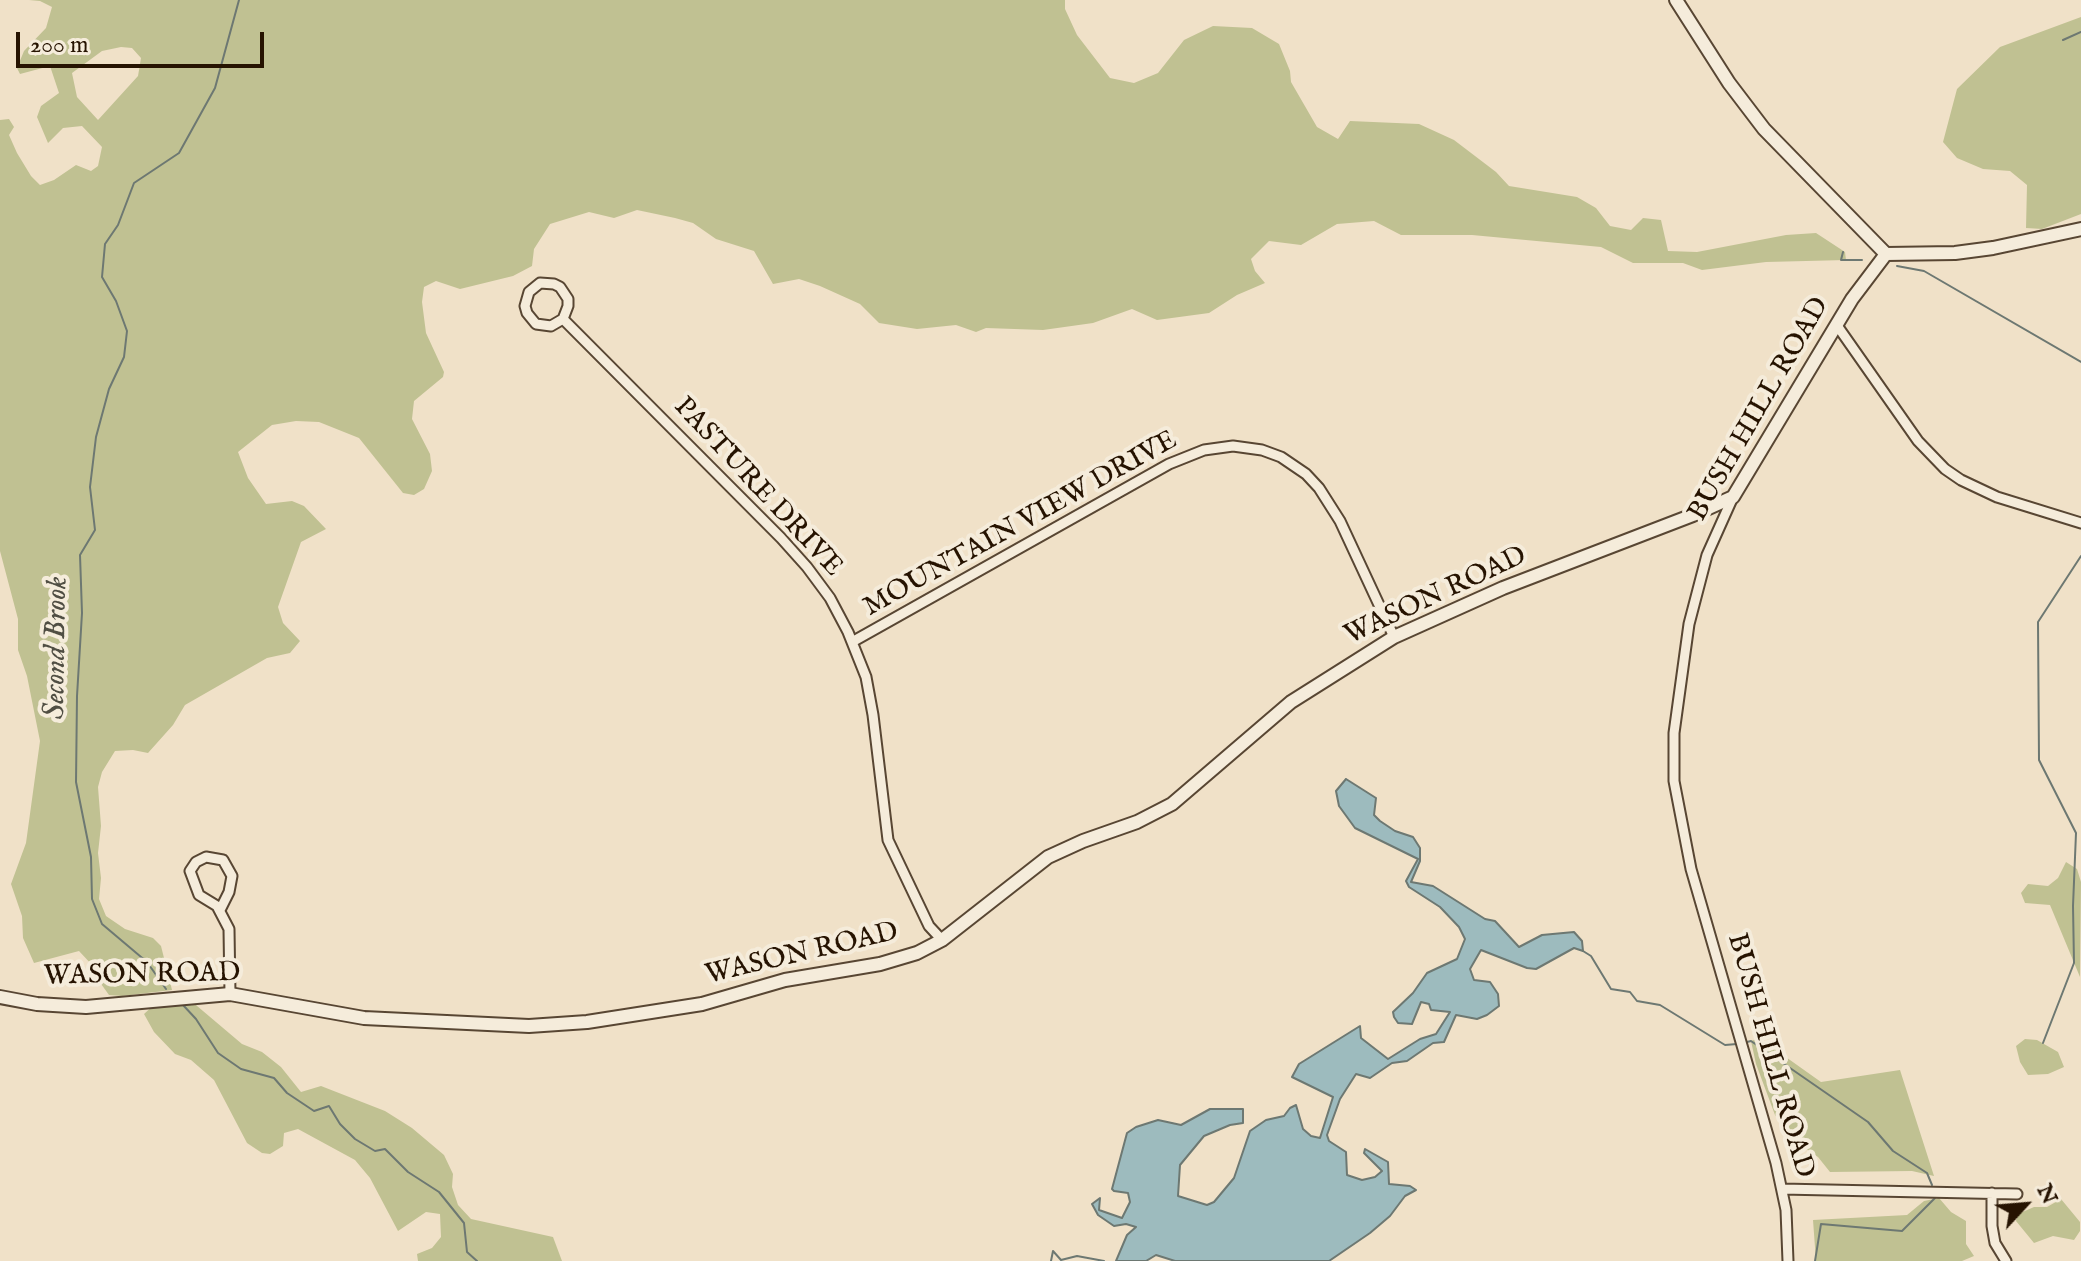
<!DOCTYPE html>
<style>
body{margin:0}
#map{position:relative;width:2081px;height:1261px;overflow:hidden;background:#f0e1c8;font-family:"IM FELL English",serif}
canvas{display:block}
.north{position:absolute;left:1985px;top:1165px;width:80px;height:80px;-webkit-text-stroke:6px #f5ecdb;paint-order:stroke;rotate:64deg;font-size:22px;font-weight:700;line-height:32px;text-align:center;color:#261301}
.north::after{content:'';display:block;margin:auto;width:28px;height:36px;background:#261301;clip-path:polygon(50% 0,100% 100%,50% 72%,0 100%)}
.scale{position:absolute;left:16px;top:32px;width:248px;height:36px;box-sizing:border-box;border:4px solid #261301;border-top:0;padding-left:10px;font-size:24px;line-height:28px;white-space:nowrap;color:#261301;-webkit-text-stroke:6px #f5ecdb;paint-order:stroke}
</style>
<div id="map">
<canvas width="2081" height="1261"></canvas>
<div class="north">N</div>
<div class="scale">200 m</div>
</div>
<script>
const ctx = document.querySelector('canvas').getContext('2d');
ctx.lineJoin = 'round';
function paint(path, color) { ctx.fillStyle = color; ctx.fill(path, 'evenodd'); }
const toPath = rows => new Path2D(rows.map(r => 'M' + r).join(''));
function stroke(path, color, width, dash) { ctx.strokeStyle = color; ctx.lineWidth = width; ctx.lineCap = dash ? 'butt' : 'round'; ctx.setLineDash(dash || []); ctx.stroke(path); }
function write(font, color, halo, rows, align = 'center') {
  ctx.font = font + ' "IM FELL English",serif'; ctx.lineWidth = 8; ctx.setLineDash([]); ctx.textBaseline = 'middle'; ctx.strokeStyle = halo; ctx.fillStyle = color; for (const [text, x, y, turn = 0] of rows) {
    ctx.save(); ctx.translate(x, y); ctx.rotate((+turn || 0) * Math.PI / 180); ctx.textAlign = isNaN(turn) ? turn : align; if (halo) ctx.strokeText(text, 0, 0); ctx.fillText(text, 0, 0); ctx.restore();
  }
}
paint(toPath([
 [29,0,1065,0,1065,9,1077,35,1110,78,1134,83,1158,73,1184,40,1213,26,1252,28,1279,44,1290,71,1291,82,1317,127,1338,139,1350,121,1419,124,1454,140,1496,172,1509,186,1577,197,1596,208,1610,226,1631,230,1643,218,1661,220,1668,251,1697,252,1786,235,1816,233,1845,252,1846,260,1766,262,1702,270,1683,263,1633,263,1601,247,1472,235,1401,235,1374,221,1337,224,1301,245,1269,241,1251,259,1255,271,1265,283,1237,295,1209,313,1157,320,1132,309,1093,323,1043,330,986,328,976,332,956,325,917,329,879,323,860,304,820,286,799,279,773,284,754,251,716,239,693,223,675,218,637,210,614,218,589,212,550,224,534,249,532,266,513,276,460,289,436,281,424,287,422,302,426,333,444,372,443,377,414,401,412,419,430,454,432,471,424,489,414,495,403,493,359,438,319,422,296,421,272,425,238,452,248,478,266,504,292,501,304,506,326,529,301,542,278,607,283,623,300,641,290,653,267,658,185,705,173,725,148,753,133,750,115,751,102,772,98,787,101,826,98,853,101,878,99,899,106,916,125,929,153,938,161,946,172,990,122,996,109,995,99,981,93,966,79,951,34,963,23,938,22,916,11,884,26,843,40,741,27,676,18,650,18,619,0,551,0,120,9,119,14,127,9,135,17,153,31,176,40,185,54,180,76,165,91,171,98,166,102,147,82,126,63,128,48,143,37,117,41,106,59,93,50,66,20,74,17,68,24,51,46,28,52,7,40,1],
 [121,47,132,48,141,58,138,76,98,120,77,97,72,73,102,51],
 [2081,17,2081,214,2042,229,2026,228,2027,185,2010,171,1983,169,1957,158,1943,142,1957,89,2000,47],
 [2066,862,2077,869,2081,882,2080,977,2050,905,2025,903,2021,893,2028,884,2048,886,2058,878],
 [190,1000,242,1044,262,1052,281,1067,301,1092,321,1086,385,1111,412,1128,444,1155,453,1174,452,1187,458,1205,471,1219,553,1237,562,1261,418,1261,417,1254,432,1248,441,1237,440,1214,426,1212,398,1231,370,1178,355,1160,298,1129,284,1133,283,1146,270,1154,262,1153,247,1143,214,1080,191,1060,175,1054,154,1032,144,1014,156,1003],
 [1759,1038,1821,1082,1900,1070,1934,1176,1912,1171,1830,1172,1818,1157,1790,1138,1775,1115,1756,1064,1751,1041],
 [2025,1039,2037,1040,2058,1052,2064,1067,2048,1074,2028,1075,2020,1062,2016,1046],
 [1939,1198,1951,1212,1966,1221,1966,1244,1974,1256,1962,1261,1816,1261,1813,1220,1907,1215,1924,1201],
 [2061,1199,2080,1222,2080,1231,2074,1240,2053,1236,2034,1243,2016,1221,2018,1214,2034,1207,2047,1207]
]), '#c0c192');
const water = toPath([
 [1346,779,1376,798,1374,815,1380,821,1395,831,1413,837,1420,848,1420,861,1411,882,1433,886,1485,919,1495,921,1519,947,1542,935,1574,932,1582,941,1583,951,1574,948,1536,969,1527,968,1481,950,1470,969,1474,980,1490,982,1498,994,1499,1006,1487,1015,1477,1019,1456,1015,1444,1042,1433,1043,1407,1061,1392,1063,1370,1078,1356,1074,1340,1099,1327,1135,1329,1141,1346,1152,1347,1175,1362,1180,1375,1177,1382,1171,1364,1153,1365,1149,1388,1162,1389,1184,1410,1186,1416,1190,1405,1196,1390,1216,1370,1233,1329,1261,1175,1261,1156,1255,1146,1261,1116,1261,1127,1235,1136,1227,1126,1224,1114,1226,1098,1215,1092,1204,1100,1198,1099,1210,1122,1218,1130,1202,1128,1193,1114,1191,1112,1189,1127,1133,1136,1127,1158,1120,1181,1125,1210,1109,1243,1109,1243,1123,1230,1125,1204,1136,1180,1165,1178,1196,1207,1205,1214,1202,1234,1178,1250,1131,1266,1120,1284,1116,1290,1108,1296,1105,1303,1129,1311,1136,1320,1138,1333,1097,1292,1077,1299,1064,1360,1026,1361,1038,1388,1059,1420,1039,1436,1034,1450,1012,1431,1010,1429,1004,1421,1002,1412,1024,1398,1023,1394,1017,1393,1012,1413,993,1427,973,1457,959,1465,939,1459,927,1440,907,1409,887,1406,881,1418,859,1355,828,1339,806,1336,791,1346,779]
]);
paint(water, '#9dbbbe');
stroke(water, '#6d7872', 2);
stroke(toPath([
 [2063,40,2081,32],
 [1843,252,1841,260,1862,260],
 [1897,266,1924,271,2081,362],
 [1583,951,1591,956,1611,989,1630,992,1637,1001,1660,1005,1725,1045,1737,1044],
 [166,989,147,962,102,924,92,899,91,857,76,782,77,696,82,613,80,555,95,530,90,487,96,437,109,389,124,357,127,331,116,301,102,277,105,244,118,225,134,183,179,153,215,88,239,0],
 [183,1005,196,1019,218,1053,241,1069,274,1078,287,1093,314,1111,329,1106,340,1124,355,1139,375,1151,385,1149,408,1172,439,1192,464,1223,467,1252,477,1261],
 [1743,1043,1751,1041,1868,1122,1893,1151,1927,1173,1932,1185],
 [2043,1043,2074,963,2073,906,2076,833,2039,760,2038,622,2081,556],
 [1051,1261,1053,1251,1061,1260,1077,1256,1104,1261],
 [1815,1261,1821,1224,1902,1231,1935,1198]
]), '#6d7872', 2);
const minor = toPath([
 [563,319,551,326,536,324,527,313,525,306,529,292,540,283,554,284,560,287,568,299,568,306,563,319,781,538,807,567,830,598,848,632,866,677,873,715,888,840,929,926,942,940],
 [1836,324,1918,441,1945,469,1961,480,1997,497,2081,523],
 [1733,497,1707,555,1689,624,1674,733,1674,781,1691,869,1776,1163,1786,1210,1788,1261],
 [852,642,1169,464,1204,450,1233,446,1262,450,1281,457,1306,474,1319,488,1340,521,1394,637],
 [220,910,229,892,232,876,223,860,206,857,196,862,190,871,199,895,217,906,229,929,230,994],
 [1782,1189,2017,1194],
 [1992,1193,1992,1226,1995,1243,2006,1261]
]);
const tertiary = toPath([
 [1676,0,1729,83,1764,129,1886,254],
 [0,997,37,1004,86,1007,230,994,364,1018,529,1026,587,1022,702,1004,785,980,880,964,917,953,942,940,1048,857,1083,841,1137,822,1172,804,1291,702,1394,637,1503,588,1693,515,1733,497,1852,299,1886,254,1955,253,1993,248,2081,229]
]);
stroke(minor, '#584633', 13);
stroke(tertiary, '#584633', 16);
stroke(minor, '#f5ecdb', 9);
stroke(tertiary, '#f5ecdb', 12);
write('28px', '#261301', '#f5ecdb', [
 ["BUSH HILL ROAD",1760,410,-60],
 ["PASTURE DRIVE",757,488,47],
 ["MOUNTAIN VIEW DRIVE",1021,525,-29],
 ["WASON ROAD",1436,597,-25],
 ["WASON ROAD",802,955,-13],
 ["WASON ROAD",142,976,-1],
 ["BUSH HILL ROAD",1769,1056,74]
]);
write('italic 30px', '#504e43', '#f5ecdb', [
 ["Second Brook",58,648,-89]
]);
</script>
